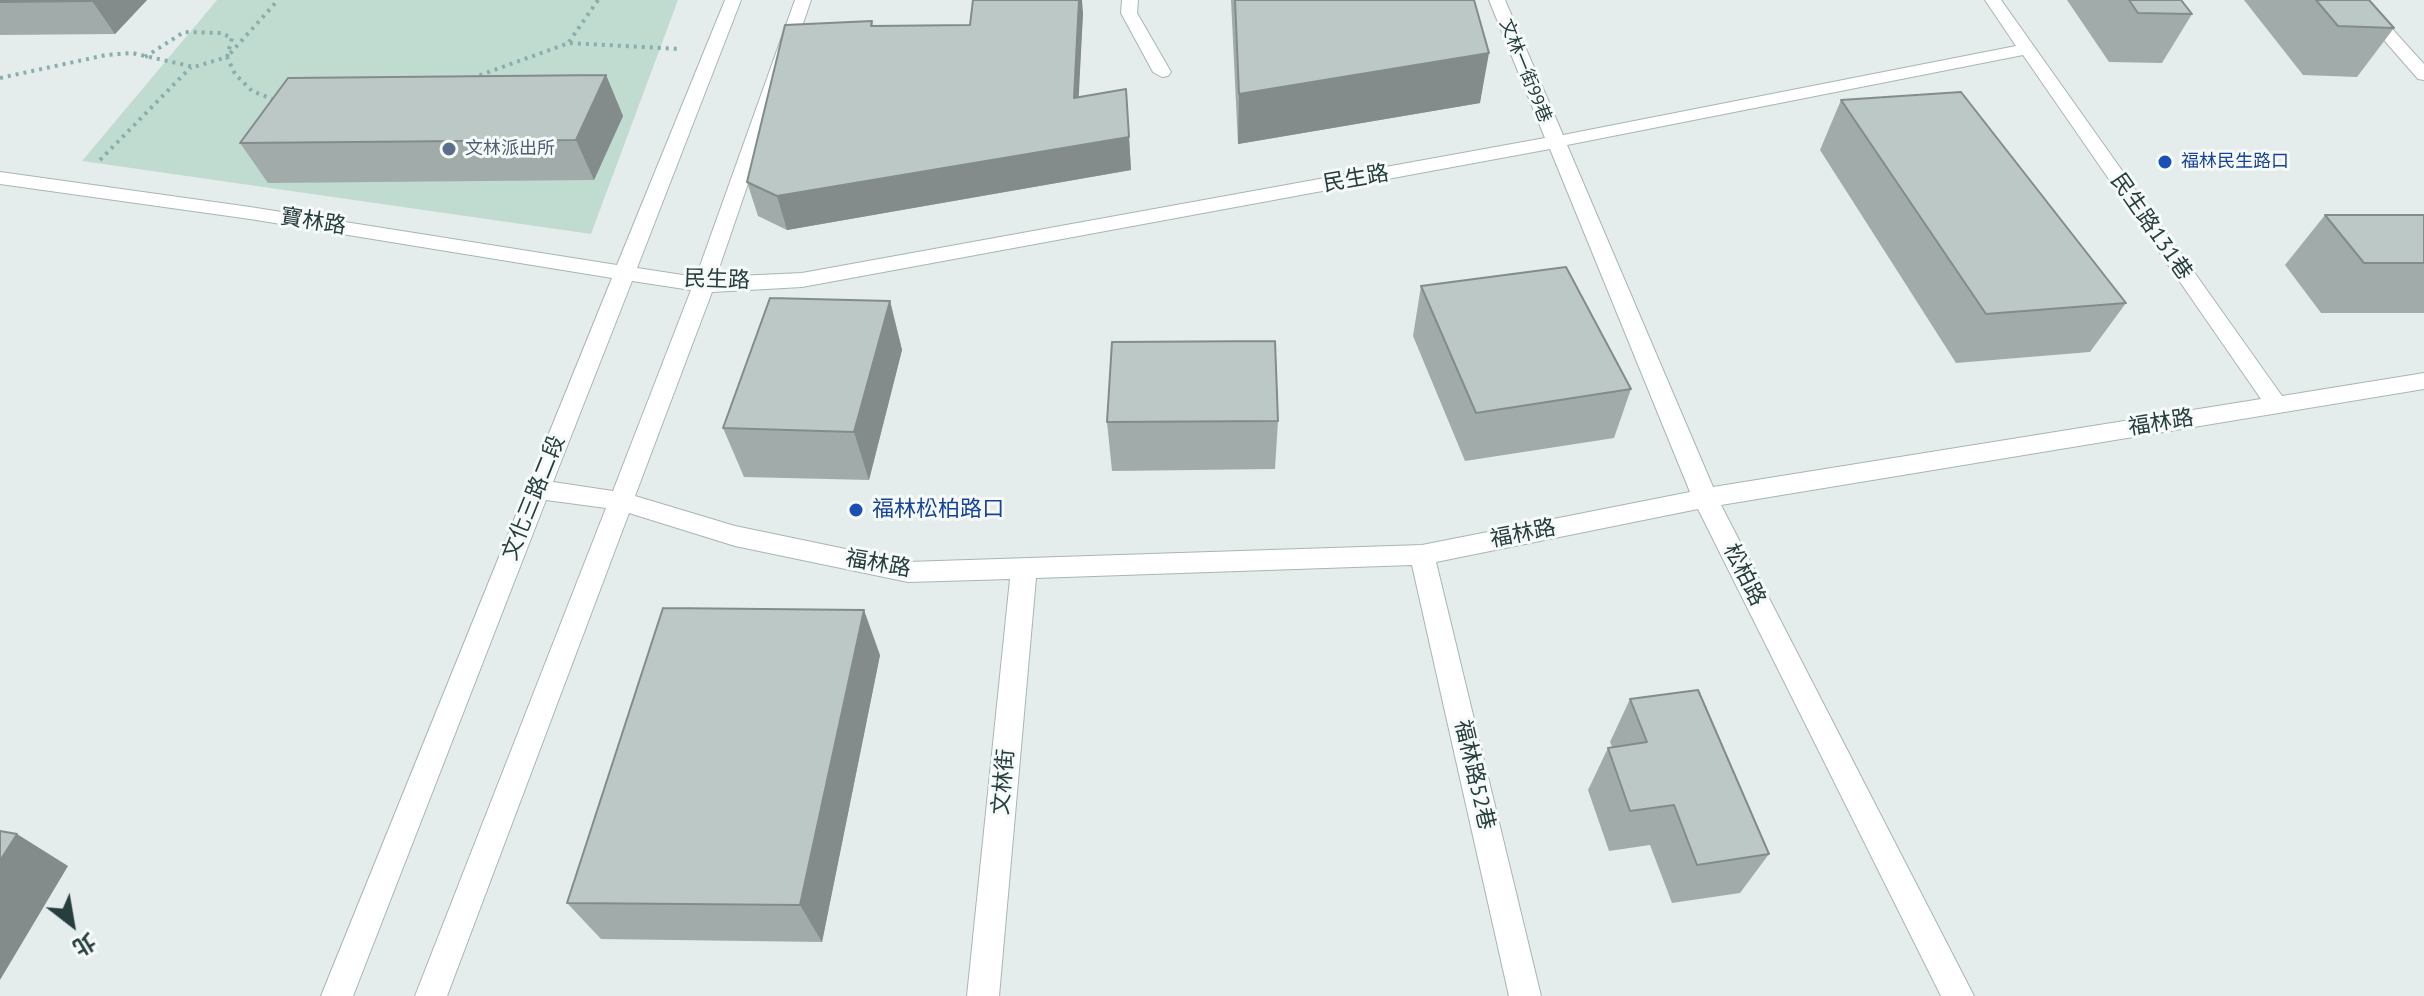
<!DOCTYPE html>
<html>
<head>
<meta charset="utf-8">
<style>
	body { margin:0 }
	#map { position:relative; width:2424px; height:996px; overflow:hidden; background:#e5edec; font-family:"PT Sans","Noto Sans TC",sans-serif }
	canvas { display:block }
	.north { position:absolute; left:32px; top:884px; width:80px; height:80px; -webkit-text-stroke:6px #f6faf9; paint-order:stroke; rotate:149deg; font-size:22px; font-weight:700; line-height:32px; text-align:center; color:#263e3e }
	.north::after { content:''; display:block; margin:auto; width:28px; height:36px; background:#263e3e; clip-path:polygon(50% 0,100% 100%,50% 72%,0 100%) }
</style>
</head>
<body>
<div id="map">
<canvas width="2424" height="996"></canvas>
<div class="north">北</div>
</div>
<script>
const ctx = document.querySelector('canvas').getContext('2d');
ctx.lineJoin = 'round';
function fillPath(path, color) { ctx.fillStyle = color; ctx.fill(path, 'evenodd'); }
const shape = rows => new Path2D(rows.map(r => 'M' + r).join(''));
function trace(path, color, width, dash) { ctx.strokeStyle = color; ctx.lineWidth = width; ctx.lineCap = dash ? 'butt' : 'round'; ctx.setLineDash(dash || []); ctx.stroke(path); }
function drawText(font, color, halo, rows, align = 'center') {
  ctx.font = font + ' "PT Sans","Noto Sans TC",sans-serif'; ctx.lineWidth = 6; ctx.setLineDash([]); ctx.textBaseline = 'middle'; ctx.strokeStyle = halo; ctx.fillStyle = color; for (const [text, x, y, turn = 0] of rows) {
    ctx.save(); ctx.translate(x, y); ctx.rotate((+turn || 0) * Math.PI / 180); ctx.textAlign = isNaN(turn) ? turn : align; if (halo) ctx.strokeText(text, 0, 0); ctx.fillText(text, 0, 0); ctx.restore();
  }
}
fillPath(shape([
	[217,0,678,0,591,234,82,161]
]), '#c0dcd0');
const minor = shape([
	[725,0,741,0,637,268,696,277,795,0,811,0,716,277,802,273,1545,138,1489,0,1505,0,1563,135,2016,46,1985,0,2001,0,2282,396,2424,373,2424,389,1721,505,1974,996,1941,996,1698,509,1436,562,1541,996,1509,996,1412,565,1036,578,999,996,967,996,1010,579,908,582,735,546,629,513,447,996,415,996,606,508,546,500,353,996,321,996,612,278,250,219,0,184,0,172,250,207,617,265,725,0],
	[2023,55,2261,399,1713,487,1567,145,2023,55],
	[1550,149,1690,492,1422,545,908,562,735,526,635,496,712,292,802,287,1550,149],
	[632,281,691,290,613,491,553,482,632,281],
	[1122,0,1138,0,1137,13,1171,72,1168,76,1162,77,1153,72,1121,13,1122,0],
	[2349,0,2366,0,2424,64,2424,80,2418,79,2349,0]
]);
trace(minor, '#a8b5b4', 2);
trace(shape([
	[569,42,598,0],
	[145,57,184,32,221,33,232,38,227,57,278,0],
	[0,78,106,55,132,53,194,67,227,57,235,74,252,91,277,101],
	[472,78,569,43,680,49],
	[100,160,191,67]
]), '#88aead', 4, [3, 5]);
fillPath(minor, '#fff');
fillPath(shape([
	[0,0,147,0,115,34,0,35],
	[1231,0,1474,0,1480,103,1238,144],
	[2067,0,2181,0,2192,14,2162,63,2109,62],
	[2244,0,2369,0,2394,28,2357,77,2303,75],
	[1083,13,1078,97,1129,137,1131,170,787,230,758,216,747,182,872,21,873,26,970,25],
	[606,75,623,116,594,180,268,183,240,143],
	[1841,100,2126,303,2090,352,1956,363,1820,150],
	[2325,215,2424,215,2424,313,2321,313,2285,265],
	[1421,286,1631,389,1614,438,1465,461,1413,336],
	[890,301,902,350,869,480,744,477,723,428],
	[1278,421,1275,469,1112,471,1107,422],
	[880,655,822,942,601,939,567,903],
	[1630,699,1769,854,1740,893,1672,903,1650,845,1609,851,1588,790,1608,748,1612,747,1610,742]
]), '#a1acaa');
fillPath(shape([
	[94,0,147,0,115,34,92,1],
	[1079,0,1082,0,1083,13,1077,131,1074,98],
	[1489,53,1480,103,1238,144,1239,94],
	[606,75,623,116,594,180,576,140],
	[1129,137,1131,170,787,230,777,196],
	[890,301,902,350,869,480,854,432],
	[864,610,880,655,822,942,800,905],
	[17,834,68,866,0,980,0,861]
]), '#838c8b');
const building = shape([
	[0,0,94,0,92,1,0,2,0,0],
	[973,0,1079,0,1074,98,1126,89,1129,137,777,196,747,182,785,25,872,21,871,26,970,25,973,0],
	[1235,0,1474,0,1489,53,1239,94,1235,0],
	[2129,0,2181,0,2192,14,2138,13,2129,0],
	[2316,0,2369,0,2394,28,2338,26,2316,0],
	[606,75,576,140,240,143,288,78,606,75],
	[1961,92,2126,303,1986,314,1841,100,1961,92],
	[2325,215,2424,215,2424,263,2364,263,2325,215],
	[1566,267,1631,389,1476,413,1421,286,1566,267],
	[770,298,890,301,854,432,723,428,770,298],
	[1275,341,1278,421,1107,422,1112,342,1275,341],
	[663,608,864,610,800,905,567,903,663,608],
	[1698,690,1769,854,1697,865,1674,805,1630,811,1608,748,1647,742,1630,699,1698,690],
	[0,831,17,834,0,861,0,831]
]);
fillPath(building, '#bbc8c6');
trace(building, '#838c8b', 2);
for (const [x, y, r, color] of [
	[449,149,8,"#5c6f8a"],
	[2165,162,8,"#1a4fb4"],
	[856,510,8,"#1a4fb4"]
]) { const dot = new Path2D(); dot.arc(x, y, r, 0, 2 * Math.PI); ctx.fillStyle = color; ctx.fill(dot); trace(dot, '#f6faf9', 3); }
drawText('18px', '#263e3e', '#f6faf9', [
	["文林一街99巷",1525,71,68]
]);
drawText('18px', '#4e5e75', '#f6faf9', [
	["文林派出所",465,149]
], 'left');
drawText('18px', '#164399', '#f6faf9', [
	["福林民生路口",2181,162]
], 'left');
drawText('22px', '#263e3e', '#f6faf9', [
	["民生路",1356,179,-10],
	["寶林路",313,222,9],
	["民生路131巷",2151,227,55],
	["民生路",717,280,2],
	["福林路",2161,423,-9],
	["文化三路二段",534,498,-68],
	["福林路",1523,534,-11],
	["福林路",878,564,10],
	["松柏路",1744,575,63],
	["福林路52巷",1474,775,77],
	["文林街",1004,782,-85]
]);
drawText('22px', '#164399', '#f6faf9', [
	["福林松柏路口",872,510]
], 'left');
</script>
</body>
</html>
